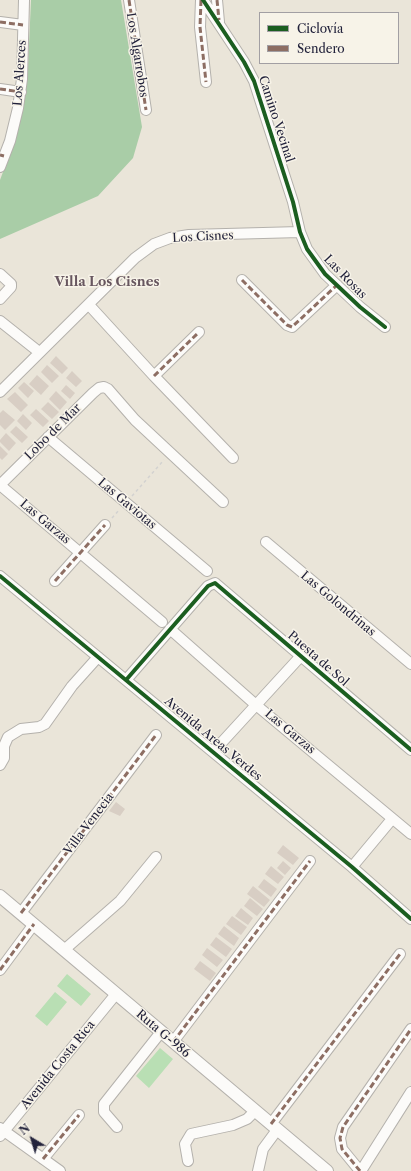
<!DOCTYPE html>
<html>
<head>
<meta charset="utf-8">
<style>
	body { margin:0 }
	#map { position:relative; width:411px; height:1171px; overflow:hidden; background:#eae5d9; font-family:"Libre Caslon Text",serif }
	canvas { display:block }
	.legend { position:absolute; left:259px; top:12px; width:140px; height:52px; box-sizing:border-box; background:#f7f3e8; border:1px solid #a29fa3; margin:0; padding:5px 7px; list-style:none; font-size:12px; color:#22223b }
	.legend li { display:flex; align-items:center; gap:8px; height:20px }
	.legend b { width:20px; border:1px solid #a29fa3 }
	.north { position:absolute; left:12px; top:1119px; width:40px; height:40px; -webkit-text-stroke:3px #f7f3e8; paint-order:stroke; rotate:322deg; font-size:11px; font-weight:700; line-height:16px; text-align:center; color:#22223b }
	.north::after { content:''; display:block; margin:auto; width:14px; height:18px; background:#22223b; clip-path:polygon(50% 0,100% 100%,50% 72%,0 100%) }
</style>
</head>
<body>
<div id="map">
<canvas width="411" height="1171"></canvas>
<ul class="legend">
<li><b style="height:5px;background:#1b5e20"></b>Ciclovía</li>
<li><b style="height:5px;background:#8d6e63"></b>Sendero</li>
</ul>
<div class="north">N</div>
</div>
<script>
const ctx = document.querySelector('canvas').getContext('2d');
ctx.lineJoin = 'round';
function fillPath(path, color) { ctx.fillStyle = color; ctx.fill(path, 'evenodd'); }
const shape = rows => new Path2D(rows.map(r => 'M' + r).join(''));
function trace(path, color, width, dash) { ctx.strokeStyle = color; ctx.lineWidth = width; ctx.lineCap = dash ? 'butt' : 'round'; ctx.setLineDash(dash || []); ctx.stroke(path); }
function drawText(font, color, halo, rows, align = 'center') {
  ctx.font = font + ' "Libre Caslon Text",serif'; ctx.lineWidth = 3; ctx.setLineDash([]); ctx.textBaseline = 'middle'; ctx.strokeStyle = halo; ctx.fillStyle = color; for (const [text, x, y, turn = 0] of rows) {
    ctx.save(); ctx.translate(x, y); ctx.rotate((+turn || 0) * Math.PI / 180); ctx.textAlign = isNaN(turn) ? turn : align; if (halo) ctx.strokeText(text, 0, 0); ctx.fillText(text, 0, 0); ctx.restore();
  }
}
fillPath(shape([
	[67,974,91,994,81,1006,57,986],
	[55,992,67,1002,47,1026,35,1016],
	[160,1048,173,1059,149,1088,136,1076]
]), '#b9dfb4');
fillPath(shape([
	[31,0,121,0,142,127,133,158,98,196,0,239,0,180,15,140,24,104,28,68]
]), '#a9cda7');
fillPath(shape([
	[56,356,68,368,62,374,50,363],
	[47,365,59,376,52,383,41,372],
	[72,371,82,381,76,387,66,378],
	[37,375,49,386,41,395,29,384],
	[24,382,34,391,28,398,18,388],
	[66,385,75,393,70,399,61,391],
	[56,391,67,402,60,410,49,399],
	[15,392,28,405,21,412,7,399],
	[48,402,59,412,52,419,41,409],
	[36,409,49,421,43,427,30,415],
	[3,410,15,420,5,430,0,425,0,413],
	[23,414,32,423,26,430,17,421],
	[16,426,28,437,22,443,10,432],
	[6,433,16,443,9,451,0,442,0,440],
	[0,446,8,454,2,460,0,458],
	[116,802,125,809,120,816,109,811],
	[283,845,299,858,293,865,277,853],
	[283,861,291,868,285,875,277,868],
	[271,866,284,877,278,884,265,874],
	[264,879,277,889,271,897,258,887],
	[253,886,270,900,264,907,247,894],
	[250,898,263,909,257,916,244,906],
	[241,908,253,918,248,925,235,916],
	[232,916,247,927,241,935,226,924],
	[224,926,239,938,234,946,218,934],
	[216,937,232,949,226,957,210,945],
	[207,948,223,960,217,967,202,955],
	[200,961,216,973,210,981,194,969]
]), '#d8cec4');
const minor = shape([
	[129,0,146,110],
	[201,0,200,27,206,82],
	[203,0,244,62,254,81,293,202,300,232,307,249,325,274,360,307,385,327],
	[217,0,219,22],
	[0,22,23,25],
	[0,89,21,92],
	[0,167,10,141,18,108,22,79,24,0],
	[0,274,11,284,11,287,0,299],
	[242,280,287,325,292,327,337,285],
	[89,305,154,376,233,458],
	[0,321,39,352],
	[154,376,199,332],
	[0,392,135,258,154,244,170,238,189,235,300,232],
	[48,437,207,571],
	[0,485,93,393,99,388,104,387,108,389,135,420,223,502],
	[0,485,162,622],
	[266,542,411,664],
	[0,576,352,867,411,919],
	[55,581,105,525],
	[170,629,256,705,411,834],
	[126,680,208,586,215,583,411,750],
	[213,752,300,657],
	[0,765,4,758,4,746,8,737,21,729,39,727,45,724,72,686,98,657],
	[352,867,392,819],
	[21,913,156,735],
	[64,950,120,901,156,857],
	[0,970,34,924],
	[173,1042,310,861],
	[271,1124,400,954],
	[117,1127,104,1112,104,1104,161,1032],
	[0,1128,60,1171],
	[0,1136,116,994],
	[43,1159,79,1115],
	[188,1161,185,1144,191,1134,233,1125,247,1119,255,1111],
	[258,1171,263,1149,277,1130],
	[360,1171,342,1149,340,1138,343,1127,411,1029],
	[361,1171,411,1092]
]);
const major = shape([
	[0,896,327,1171]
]);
trace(minor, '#b4b1ac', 12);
trace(major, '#b4b1ac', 14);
trace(shape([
	[132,496,164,460],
	[112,518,120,509]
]), '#d3d2d0', 1.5, [3, 3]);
trace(minor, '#fcfbf9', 10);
trace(major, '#fcfbf9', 12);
trace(shape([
	[129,0,146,110],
	[201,0,200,27,206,82],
	[217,0,219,20],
	[0,22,23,25],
	[0,89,21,92],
	[0,155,4,156],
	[242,280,287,325,292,327,337,285],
	[154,376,199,332],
	[55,581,105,525],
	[21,913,156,735],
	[0,970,34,924],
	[173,1042,310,861],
	[271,1124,400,954],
	[43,1159,79,1115],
	[360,1171,342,1149,340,1138,343,1127,411,1029]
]), '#8d6e63', 3, [6, 3]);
trace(shape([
	[203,0,244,62,254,81,293,202,300,232,307,249,325,274,360,307,385,327],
	[0,576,352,867,411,919],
	[126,680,208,586,215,583,411,750]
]), '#1b5e20', 4);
drawText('12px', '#22223b', '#f7f3e8', [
	["Los Algarrobos",137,55,81],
	["Los Alerces",20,73,-86],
	["Camino Vecinal",276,119,72],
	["Los Cisnes",203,237,-3],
	["Las Rosas",345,277,46],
	["Lobo de Mar",53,432,-45],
	["Las Gaviotas",127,504,40],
	["Las Garzas",45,522,40],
	["Las Golondrinas",338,604,40],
	["Puesta de Sol",318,659,41],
	["Las Garzas",290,732,40],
	["Avenida Areas Verdes",213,739,40],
	["Villa Venecia",89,824,-53],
	["Ruta G-986",163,1034,40],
	["Avenida Costa Rica",58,1065,-51]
]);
drawText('bold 13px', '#67565f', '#f7f3e8', [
	["Villa Los Cisnes",107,282]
]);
</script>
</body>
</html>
